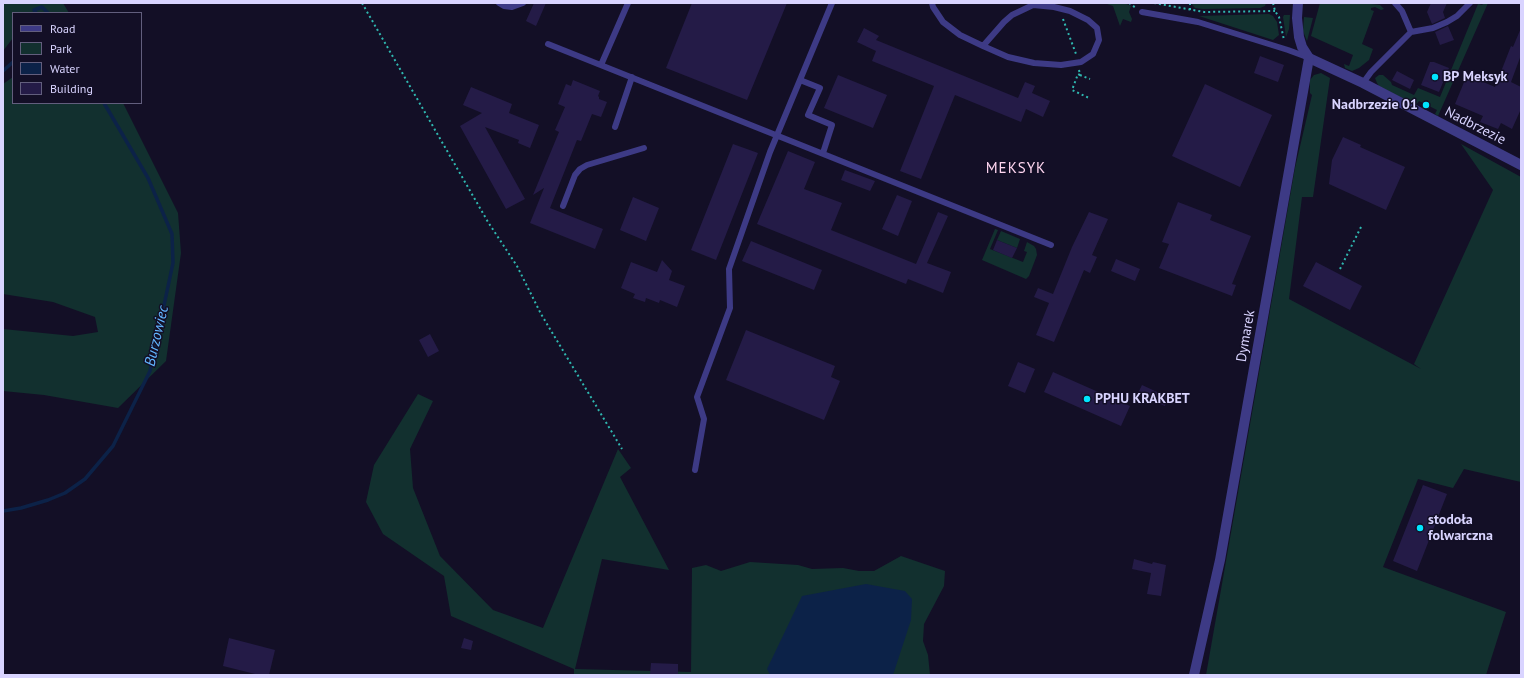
<!DOCTYPE html>
<html>
<head>
<meta charset="utf-8">
<style>
	body { margin:0 }
	#map { position:relative; width:1524px; height:678px; overflow:hidden; background:#130f26; font-family:"PT Sans",sans-serif }
	canvas { display:block }
	.frame { position:absolute; inset:0; border:4px solid #d9d4ff; pointer-events:none }
	.legend { position:absolute; left:12px; top:12px; width:130px; height:92px; box-sizing:border-box; background:#130f26; border:1px solid #625e7d; margin:0; padding:5px 7px; list-style:none; font-size:12px; color:#d9d4ff }
	.legend li { display:flex; align-items:center; gap:8px; height:20px }
	.legend b { width:20px; border:1px solid #625e7d }
</style>
</head>
<body>
<div id="map">
<canvas width="1524" height="678"></canvas>
<div class="frame"></div>
<ul class="legend">
<li><b style="height:5px;background:#3d3a85"></b>Road</li>
<li><b style="height:11px;background:#12302f"></b>Park</li>
<li><b style="height:11px;background:#0c2248"></b>Water</li>
<li><b style="height:11px;background:#241b47"></b>Building</li>
</ul>
</div>
<script>
const ctx = document.querySelector('canvas').getContext('2d');
ctx.lineJoin = 'round';
function fillPath(path, color) { ctx.fillStyle = color; ctx.fill(path, 'evenodd'); }
const shape = rows => new Path2D(rows.map(r => 'M' + r).join(''));
function trace(path, color, width, dash) { ctx.strokeStyle = color; ctx.lineWidth = width; ctx.lineCap = dash ? 'butt' : 'round'; ctx.setLineDash(dash || []); ctx.stroke(path); }
function drawText(font, color, halo, rows, align = 'center') {
  ctx.font = font + ' "PT Sans",sans-serif'; ctx.lineWidth = 3; ctx.setLineDash([]); ctx.textBaseline = 'middle'; ctx.strokeStyle = halo; ctx.fillStyle = color; for (const [text, x, y, turn = 0] of rows) {
    ctx.save(); ctx.translate(x, y); ctx.rotate((+turn || 0) * Math.PI / 180); ctx.textAlign = isNaN(turn) ? turn : align; if (halo) ctx.strokeText(text, 0, 0); ctx.fillText(text, 0, 0); ctx.restore();
  }
}
fillPath(shape([
	[3,3,63,3,69,13,13,13,13,38,3,51],
	[1104,3,1124,3,1131,6,1129,12,1132,19,1131,22,1123,19,1120,26,1113,6],
	[1191,3,1266,3,1265,6,1260,8,1203,9,1195,8],
	[1320,3,1364,3,1380,5,1384,9,1381,10,1375,7,1371,8,1371,10,1374,11,1362,44,1373,49,1369,60,1359,68,1352,71,1345,68,1344,64,1349,66,1353,55,1311,36],
	[1484,3,1488,3,1438,116,1435,114,1437,110,1419,101,1416,105,1379,86,1377,83,1375,78,1379,75,1383,75,1391,82,1392,85,1414,95,1418,88,1440,97,1478,4,1482,5],
	[1269,14,1273,16,1277,22,1279,35,1273,40,1199,16],
	[1284,15,1290,15,1289,29,1286,37,1283,17],
	[1304,17,1313,18,1307,41,1303,31],
	[1321,73,1330,78,1313,197,1302,197,1289,299,1421,369,1414,364,1493,190,1461,144,1521,177,1521,482,1464,469,1453,488,1418,479,1383,567,1506,612,1486,675,1206,675,1295,168,1312,95,1310,93,1310,80,1314,75],
	[13,77,13,103,123,103,178,213,181,253,166,361,118,408,44,395,3,391,3,329,73,336,98,332,95,317,53,302,3,294,3,84],
	[995,229,998,230,990,249,1023,262,1027,252,1024,251,1027,242,1034,246,1036,249,1037,255,1029,276,1026,279,982,260],
	[1001,231,1020,239,1017,248,997,240],
	[418,394,433,401,410,449,413,488,440,556,493,610,543,628,618,449,631,468,620,477,669,570,602,559,575,669,691,672,692,568,706,565,721,571,750,562,798,565,812,569,843,568,859,571,874,571,901,556,945,571,944,586,924,624,923,641,928,655,930,675,574,675,574,669,451,616,444,576,383,534,366,502,374,465]
]), '#12302f');
fillPath(shape([
	[866,584,905,591,912,599,911,620,893,675,770,675,767,669,802,596]
]), '#0c2248');
trace(shape([
	[36,13,34,10,42,7,48,13],
	[3,71,13,62],
	[3,511,21,508,48,500,65,493,85,479,113,446,150,371,173,263,172,234,148,178,104,103]
]), '#0c2248', 3.5);
fillPath(shape([
	[534,3,546,3,536,26,526,21],
	[692,3,787,3,747,100,666,68],
	[1431,3,1447,3,1443,12,1445,18,1432,24,1427,12],
	[1448,26,1454,40,1440,45,1435,32],
	[864,28,879,36,876,40,1018,98,1025,82,1035,86,1032,93,1050,101,1043,117,1026,109,1021,122,955,95,921,179,900,171,934,86,872,61,876,51,857,42],
	[1521,28,1521,55,1511,82,1521,87,1521,109,1512,129,1501,123,1498,129,1480,122,1483,116,1455,104,1467,75,1495,87,1511,46,1513,47],
	[1260,56,1284,65,1278,82,1254,73],
	[1430,62,1434,62,1449,68,1439,92,1421,85],
	[1397,71,1414,80,1410,89,1392,80],
	[838,75,887,95,873,128,824,108],
	[573,80,600,91,598,96,599,97,599,99,607,102,601,117,592,114,581,141,577,140,550,208,603,229,595,249,530,223,544,188,533,195,559,132,555,130,565,107,558,104,566,84,571,86],
	[1205,84,1272,115,1240,187,1172,156],
	[471,87,512,104,509,113,539,125,530,148,518,143,519,140,485,127,525,199,506,209,460,126,482,113,463,105],
	[1343,137,1361,145,1360,147,1405,167,1386,210,1329,184,1332,160],
	[733,144,758,153,716,260,691,250],
	[788,151,815,162,804,189,842,203,831,230,916,264,938,212,948,216,927,263,951,272,943,293,908,279,906,284,757,224],
	[845,170,875,181,870,191,841,180],
	[897,195,912,201,898,236,882,229],
	[633,197,659,208,646,241,620,230],
	[1178,202,1212,215,1210,220,1251,236,1232,284,1236,285,1232,296,1159,268,1169,244,1162,242],
	[1089,212,1108,219,1092,255,1097,257,1090,273,1084,270,1054,342,1036,335,1049,303,1034,297,1038,288,1053,294,1072,247],
	[997,240,1017,248,1012,258,993,250],
	[751,241,822,270,814,290,742,261],
	[1116,259,1140,269,1135,281,1111,271],
	[662,260,672,271,669,280,685,286,677,307,660,300,659,303,646,298,645,302,633,298,635,294,621,288,631,262,657,272],
	[1316,262,1362,286,1350,310,1303,286],
	[746,330,835,366,831,377,840,381,824,420,726,380],
	[430,334,439,351,428,357,419,340],
	[1018,362,1035,369,1025,393,1008,386],
	[1053,372,1130,406,1121,426,1044,392],
	[1142,385,1168,397,1165,406,1137,395],
	[1423,485,1447,494,1417,571,1393,561],
	[1134,559,1152,564,1153,562,1166,565,1161,596,1147,594,1151,573,1132,569],
	[229,638,275,650,269,675,259,675,223,666],
	[464,638,473,641,471,650,461,648],
	[651,663,678,664,678,675,650,675]
]), '#241b47');
trace(shape([
	[362,3,488,222,517,266,541,314,622,449],
	[1129,3,1136,8],
	[1154,3,1204,12,1275,11],
	[1273,3,1275,11,1279,17,1284,40],
	[1190,10,1190,3],
	[1063,19,1076,54],
	[1079,70,1080,75,1090,79],
	[1080,75,1078,74,1072,90,1089,98],
	[1340,269,1362,225]
]), '#2fb8b0', 2, [2, 3]);
trace(shape([
	[499,3,504,6,512,7,523,3],
	[932,3,933,7,943,22,960,35,983,46,1008,57,1034,63,1061,65,1081,62,1093,54,1099,40,1097,28,1088,20,1070,11,1054,7,1033,5,1012,15,1004,22,983,46],
	[1395,3,1402,11,1411,32],
	[1142,12,1198,22,1288,50,1307,57],
	[548,44,1051,245],
	[601,65,628,3],
	[800,80,820,88,808,115,832,125,823,153],
	[1363,83,1371,72,1411,32,1433,28,1447,22,1457,16,1470,3],
	[615,127,632,77],
	[563,206,575,175,580,169,587,165,644,148],
	[695,470,704,419,697,397,730,308,729,269,770,152,832,3]
]), '#3d3a85', 6);
trace(shape([
	[1309,58,1363,83,1521,165]
]), '#3d3a85', 10);
trace(shape([
	[1194,675,1220,560,1309,58,1302,47,1299,37,1297,18,1298,3]
]), '#3d3a85', 10);
for (const [x, y, r, color] of [
	[1435,77,4,"#00e5ff"],
	[1426,105,4,"#00e5ff"],
	[1087,399,4,"#00e5ff"],
	[1420,528,4,"#00e5ff"]
]) { const dot = new Path2D(); dot.arc(x, y, r, 0, 2 * Math.PI); ctx.fillStyle = color; ctx.fill(dot); trace(dot, '#130f26', 1.5); }
drawText('bold 14px', '#d9d4ff', '#130f26', [
	["BP Meksyk",1443,77],
	["Nadbrzezie 01",1418,105,"right"],
	["PPHU KRAKBET",1095,399],
	["stodoła",1428,520],
	["folwarczna",1428,536]
], 'left');
drawText('14px', '#d9d4ff', '#130f26', [
	["Nadbrzezie",1475,126,27],
	["Dymarek",1246,336,-80]
]);
ctx.letterSpacing = '1px';
drawText('15px', '#ffd6f0', '#130f26', [
	["MEKSYK",1016,169]
]);
ctx.letterSpacing = '0px';
drawText('italic 15px', '#62b6ff', '#130f26', [
	["Burzowiec",157,336,-77]
]);
</script>
</body>
</html>
